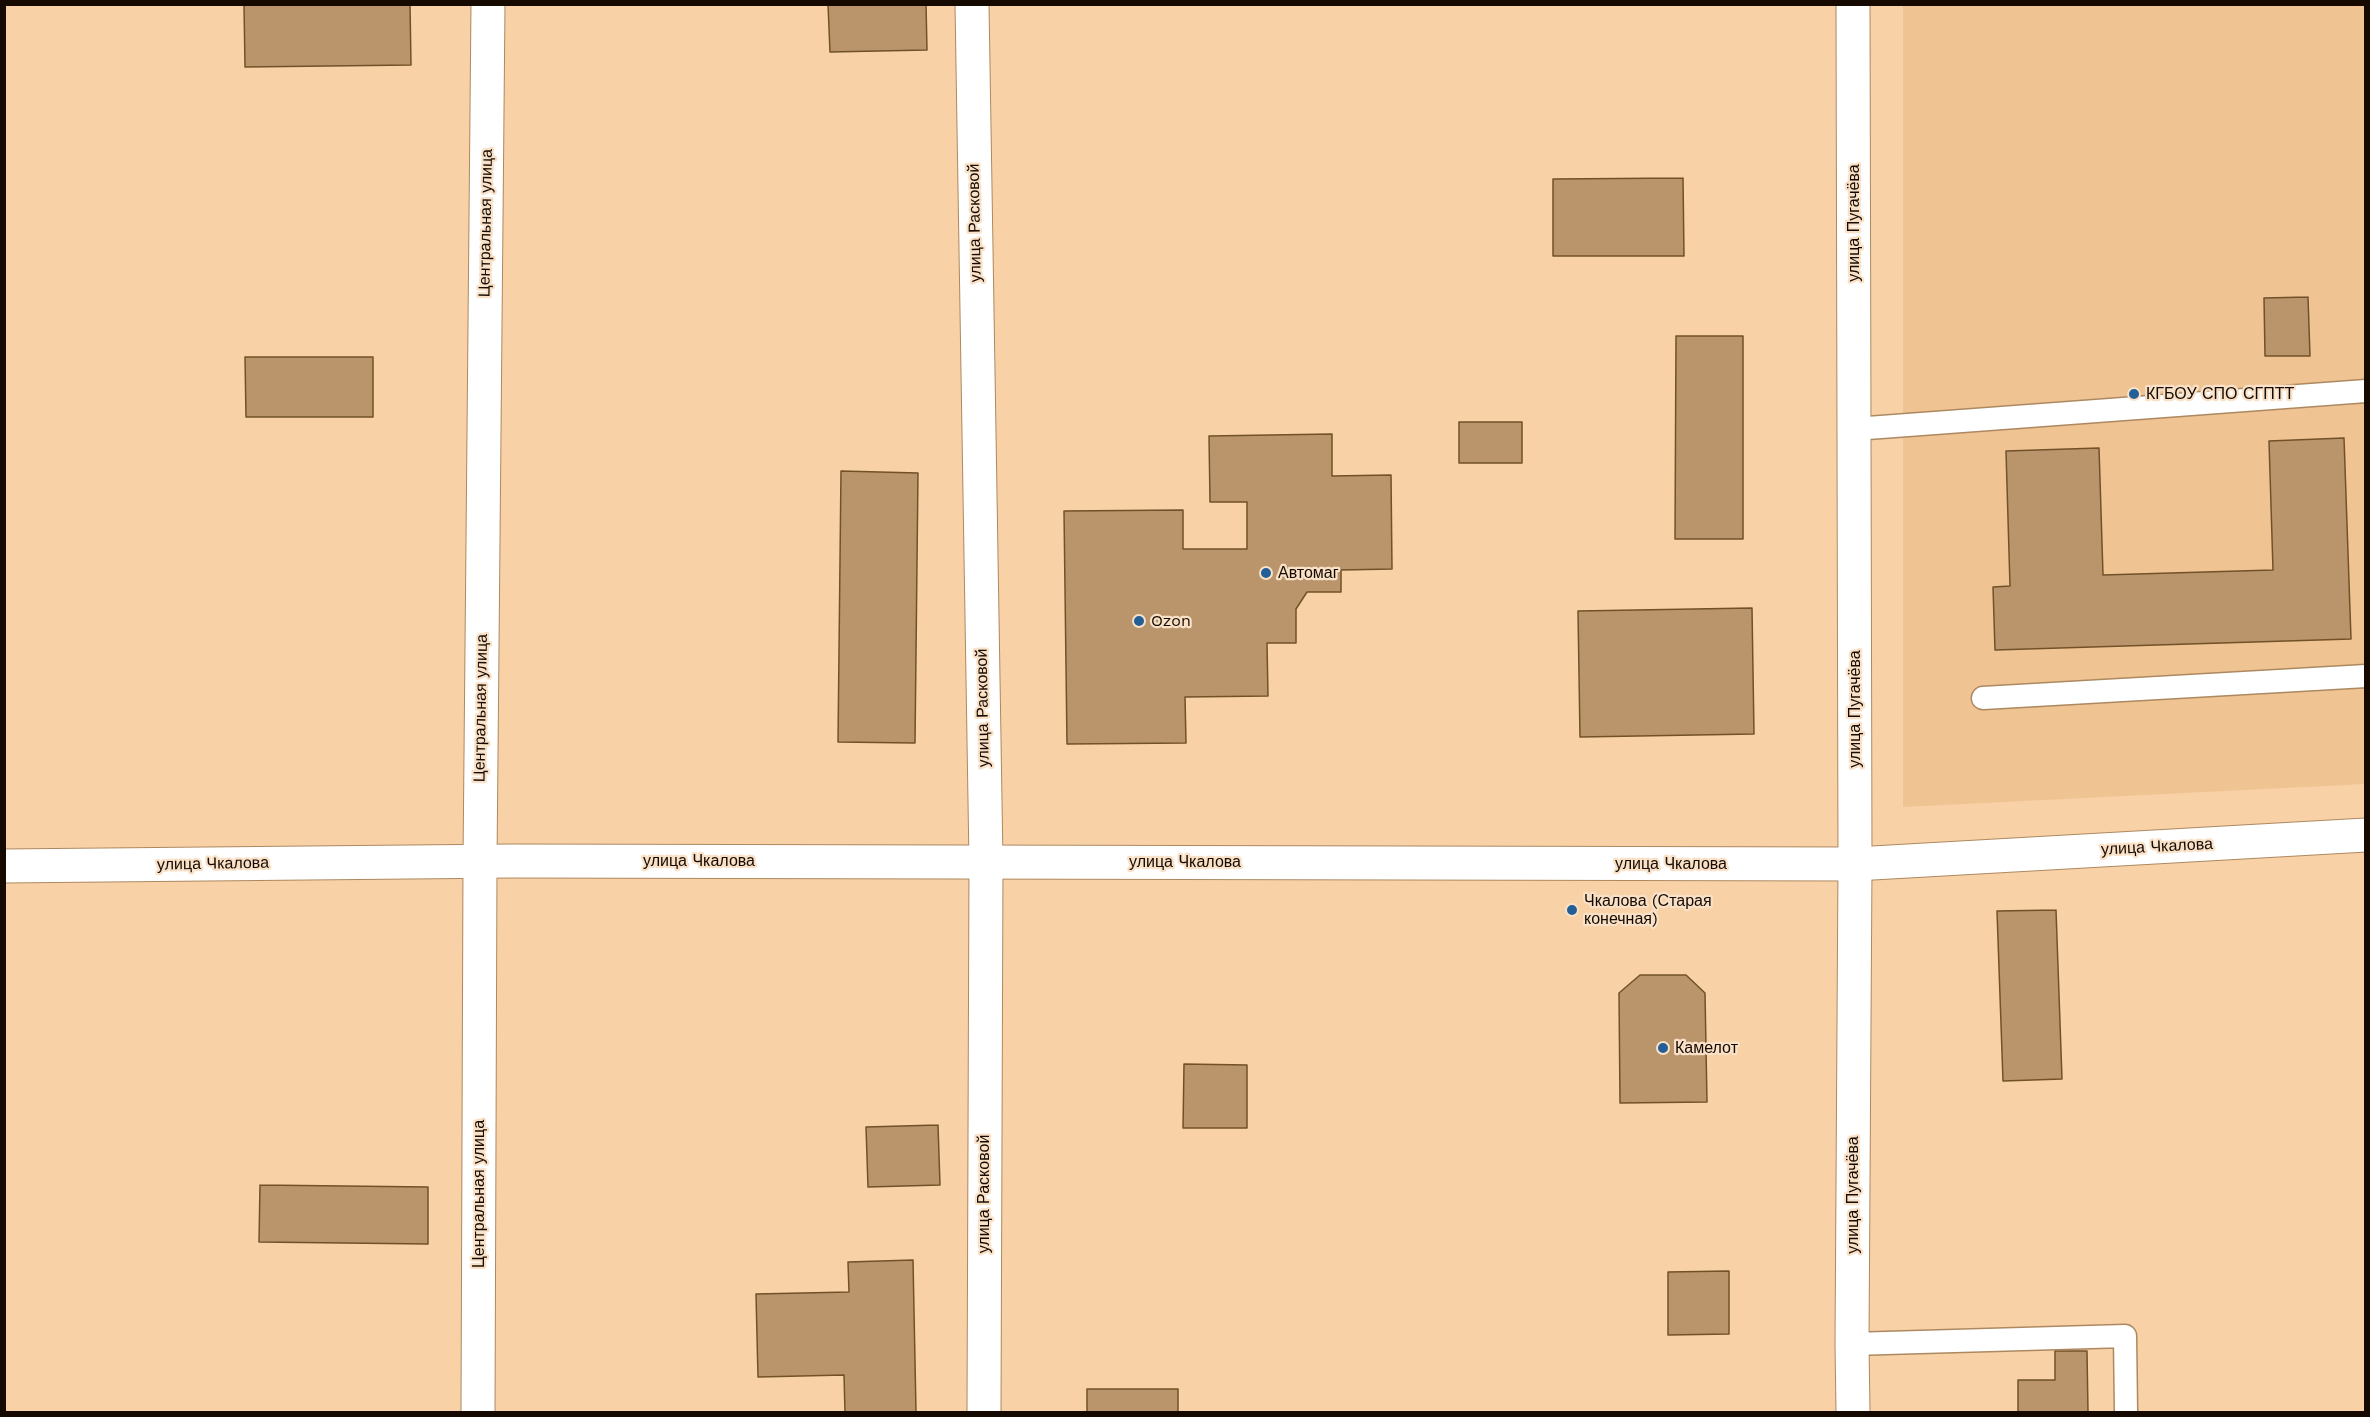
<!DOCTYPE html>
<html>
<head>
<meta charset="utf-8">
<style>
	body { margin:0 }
	#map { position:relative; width:2370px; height:1417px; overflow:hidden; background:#f8d1a6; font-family:"Work Sans",sans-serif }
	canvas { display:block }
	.frame { position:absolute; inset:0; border:6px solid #160a00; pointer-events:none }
</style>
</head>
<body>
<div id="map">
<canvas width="2370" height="1417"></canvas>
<div class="frame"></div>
</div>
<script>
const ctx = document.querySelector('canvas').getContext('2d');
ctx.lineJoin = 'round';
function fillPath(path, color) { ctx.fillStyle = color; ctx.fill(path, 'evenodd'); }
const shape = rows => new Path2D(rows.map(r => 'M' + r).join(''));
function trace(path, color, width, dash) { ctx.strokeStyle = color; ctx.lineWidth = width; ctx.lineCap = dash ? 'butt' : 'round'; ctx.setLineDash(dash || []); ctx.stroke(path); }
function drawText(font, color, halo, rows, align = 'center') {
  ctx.font = font + ' "Work Sans",sans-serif'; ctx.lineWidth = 4.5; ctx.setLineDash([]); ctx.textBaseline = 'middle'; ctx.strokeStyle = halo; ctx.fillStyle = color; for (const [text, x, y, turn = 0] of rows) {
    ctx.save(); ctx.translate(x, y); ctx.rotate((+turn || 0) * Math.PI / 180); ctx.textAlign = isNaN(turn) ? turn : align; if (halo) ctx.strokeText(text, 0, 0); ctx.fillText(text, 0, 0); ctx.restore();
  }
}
fillPath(shape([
	[1903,5,2365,5,2365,784,1903,807]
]), '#efc392');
const building = shape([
	[410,4,411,65,245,67,244,5,410,4],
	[828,4,926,4,927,50,830,52,828,4],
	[1683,178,1684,256,1553,256,1553,179,1683,178],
	[2308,297,2310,356,2265,356,2264,298,2308,297],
	[1676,336,1743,336,1743,539,1675,539,1676,336],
	[245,357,373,357,373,417,246,417,245,357],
	[1459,422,1522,422,1522,463,1459,463,1459,422],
	[1332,434,1332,476,1391,475,1392,569,1341,570,1341,592,1307,592,1296,609,1296,643,1267,643,1268,696,1185,697,1186,743,1067,744,1064,511,1183,510,1183,549,1247,549,1247,502,1210,502,1209,436,1332,434],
	[2344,438,2351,639,1995,650,1993,587,2010,586,2006,451,2099,448,2103,575,2273,570,2269,441,2344,438],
	[841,471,918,473,915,743,838,742,841,471],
	[1752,608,1754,734,1580,737,1578,611,1752,608],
	[2056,910,2062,1079,2003,1081,1997,911,2056,910],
	[1640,975,1686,975,1705,993,1707,1102,1620,1103,1619,993,1640,975],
	[1184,1064,1247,1065,1247,1128,1183,1128,1184,1064],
	[938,1125,940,1185,868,1187,866,1127,938,1125],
	[260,1185,428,1187,428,1244,259,1242,260,1185],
	[913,1260,916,1412,845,1412,844,1375,758,1377,756,1294,849,1292,848,1262,913,1260],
	[1729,1271,1729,1334,1668,1335,1668,1272,1729,1271],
	[2055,1351,2087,1351,2088,1412,2018,1412,2018,1380,2055,1380,2055,1351],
	[1087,1389,1178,1389,1178,1412,1087,1412,1087,1389]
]);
fillPath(building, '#ba956c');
trace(building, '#725129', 1.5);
const service = shape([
	[1854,429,2366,391],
	[1983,698,2366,676],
	[1852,1344,2125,1336,2126,1412]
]);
const minor = shape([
	[972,4,986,862,984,1412],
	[1853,4,1855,864,1852,1344,1853,1412],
	[478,1412,480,861,488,4]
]);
const tertiary = shape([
	[4,866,511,861,1855,864,2366,835]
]);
trace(service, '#ad8961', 25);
trace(minor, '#ad8961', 35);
trace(tertiary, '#ad8961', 35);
trace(service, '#fff', 22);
trace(minor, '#fff', 33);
trace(tertiary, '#fff', 33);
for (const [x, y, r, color] of [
	[2134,394,6,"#235f96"],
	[1266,573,6,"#235f96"],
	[1139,621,6,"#235f96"],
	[1572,910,6,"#235f96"],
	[1663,1048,6,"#235f96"]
]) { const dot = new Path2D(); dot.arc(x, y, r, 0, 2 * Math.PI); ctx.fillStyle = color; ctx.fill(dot); trace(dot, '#f9e1c8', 2); }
drawText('16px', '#160a00', '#f9e1c8', [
	["Центральная улица",486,223,-89],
	["улица Расковой",975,223,-91],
	["улица Пугачёва",1854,223,-90],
	["Центральная улица",481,708,-89],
	["улица Расковой",983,708,-91],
	["улица Пугачёва",1855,709,-90],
	["улица Чкалова",2157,847,-3],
	["улица Чкалова",699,861],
	["улица Чкалова",1185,862],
	["улица Чкалова",213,864,-1],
	["улица Чкалова",1671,864],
	["Центральная улица",479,1194,-90],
	["улица Расковой",984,1194,-90],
	["улица Пугачёва",1853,1195,-90]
]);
drawText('16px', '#160a00', '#f9e1c8', [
	["КГБОУ СПО СГПТТ",2146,394],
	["Автомаг",1278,573],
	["Ozon",1151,621],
	["Чкалова (Старая",1584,901],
	["конечная)",1584,919],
	["Камелот",1675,1048]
], 'left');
</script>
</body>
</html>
